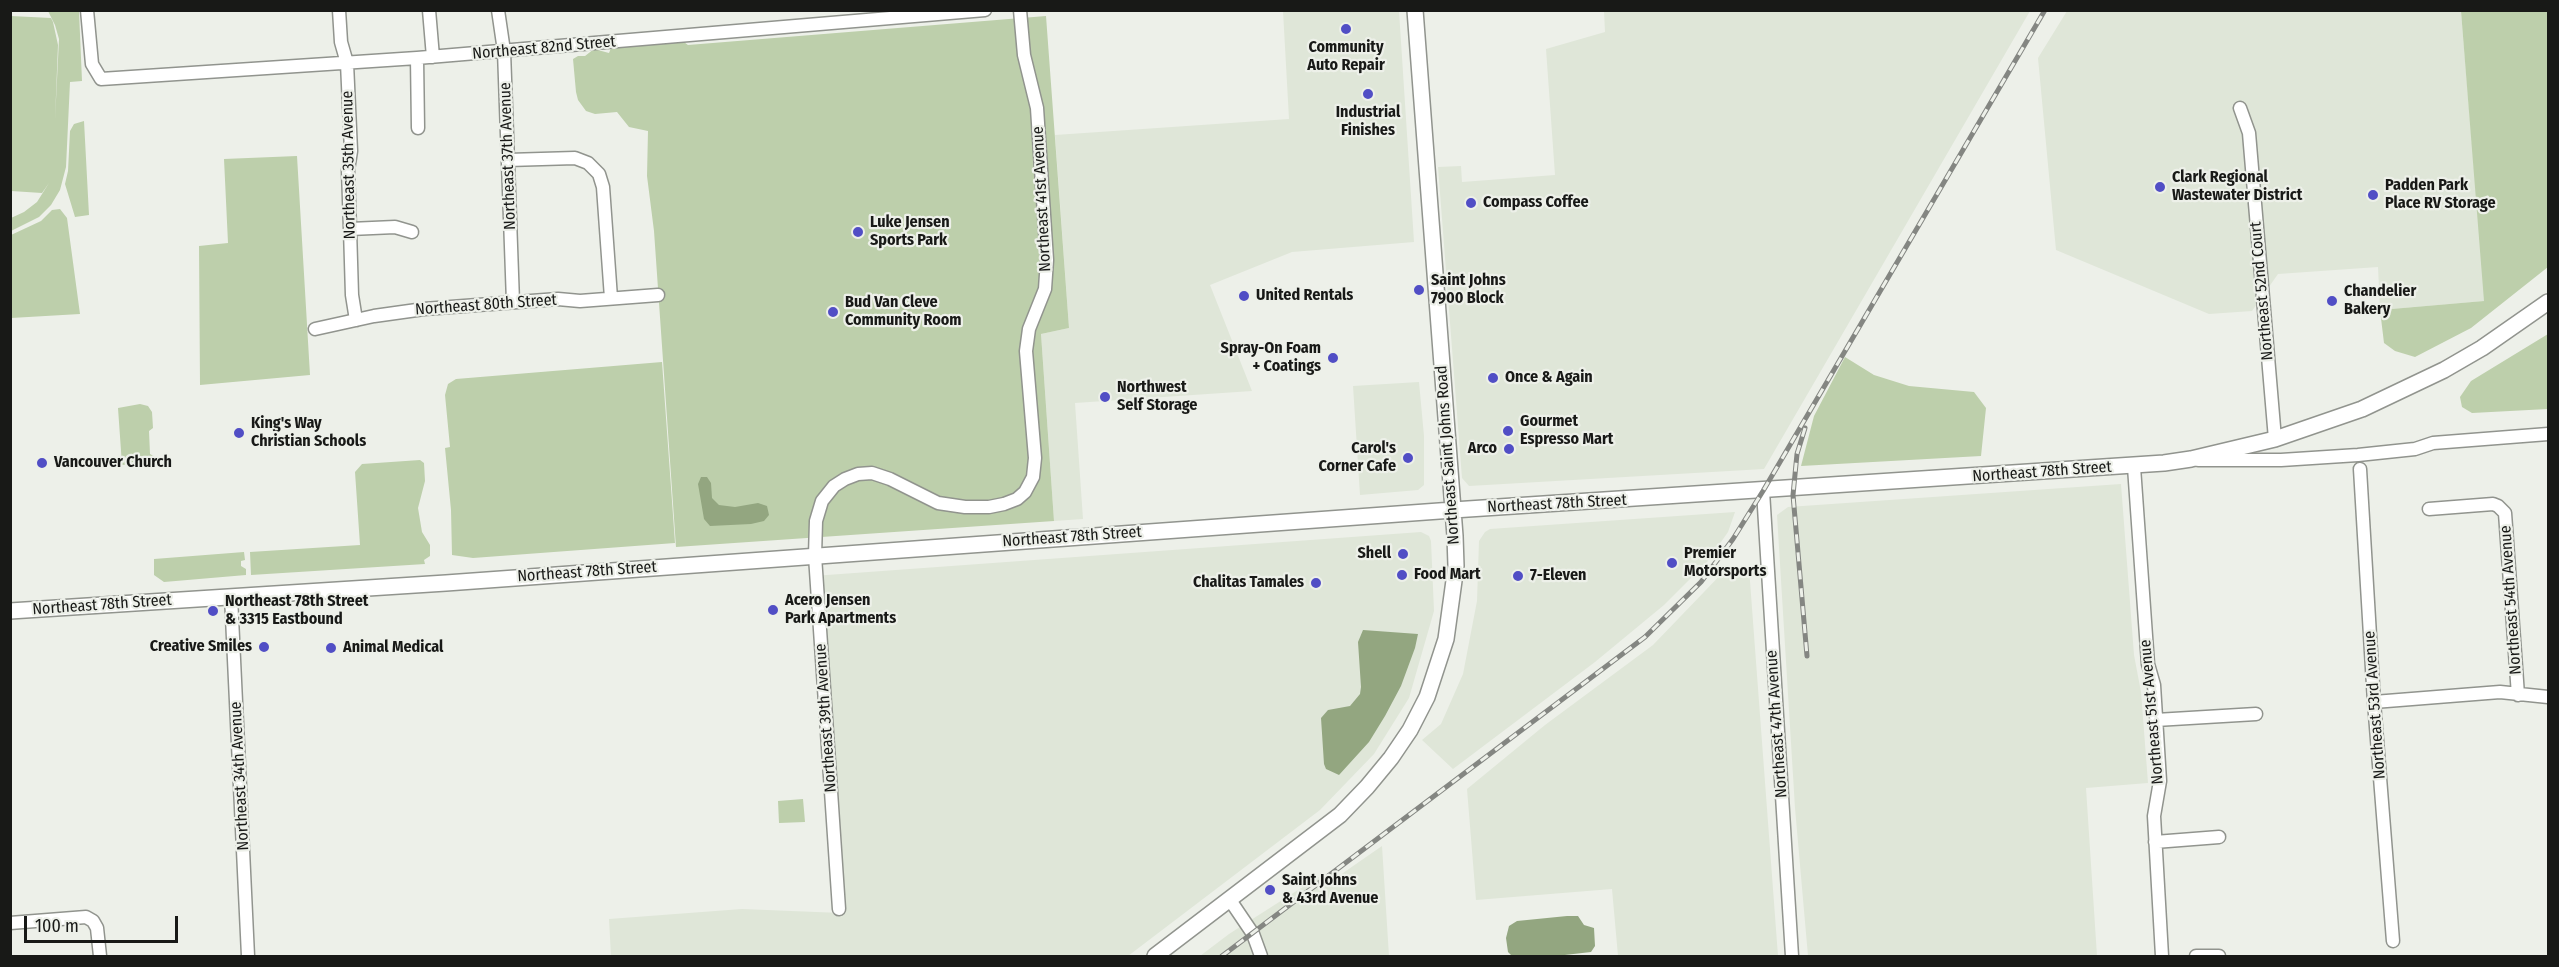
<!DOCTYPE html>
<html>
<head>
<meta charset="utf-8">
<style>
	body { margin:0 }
	#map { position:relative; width:2559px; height:967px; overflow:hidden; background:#edf0e9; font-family:"Fira Sans Condensed",sans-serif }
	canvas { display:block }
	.frame { position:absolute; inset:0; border:12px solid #181917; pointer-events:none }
	.scale { position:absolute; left:24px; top:916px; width:154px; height:27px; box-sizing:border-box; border:3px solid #181917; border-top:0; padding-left:8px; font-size:18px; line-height:21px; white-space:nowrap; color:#181917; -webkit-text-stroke:4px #edf0e9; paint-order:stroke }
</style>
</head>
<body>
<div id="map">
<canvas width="2559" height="967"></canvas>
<div class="frame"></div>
<div class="scale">100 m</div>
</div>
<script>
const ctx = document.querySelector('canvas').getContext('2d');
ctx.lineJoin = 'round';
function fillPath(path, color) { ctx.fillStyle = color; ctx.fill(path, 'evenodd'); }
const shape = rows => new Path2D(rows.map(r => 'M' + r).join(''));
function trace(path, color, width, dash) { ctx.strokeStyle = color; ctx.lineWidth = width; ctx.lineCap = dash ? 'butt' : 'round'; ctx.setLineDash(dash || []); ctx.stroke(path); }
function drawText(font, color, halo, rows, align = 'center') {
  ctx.font = font + ' "Fira Sans Condensed",sans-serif'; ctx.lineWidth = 4.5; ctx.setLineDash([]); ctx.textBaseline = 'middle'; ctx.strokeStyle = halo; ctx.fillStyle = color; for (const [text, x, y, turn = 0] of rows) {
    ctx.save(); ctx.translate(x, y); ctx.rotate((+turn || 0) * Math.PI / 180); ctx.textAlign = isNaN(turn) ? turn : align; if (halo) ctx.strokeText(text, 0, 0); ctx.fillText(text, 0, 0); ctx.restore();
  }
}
fillPath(shape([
	[1283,11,1399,11,1414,242,1292,252,1210,285,1252,391,1075,403,1083,519,1054,521,1041,334,1069,328,1055,135,1289,119],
	[1604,11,2030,11,1764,469,1469,486,1462,478,1438,167,1461,166,1462,182,1555,175,1546,49,1605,32],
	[2067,11,2461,11,2485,301,2380,310,2378,267,2278,274,2252,311,2209,314,2056,250,2038,58],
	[1419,382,1424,436,1424,485,1418,490,1360,495,1353,386],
	[2121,484,2134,655,2141,692,2148,783,2086,788,2097,956,1808,956,1795,808,1777,515,1788,507],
	[1735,512,1728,532,1707,562,1664,605,1595,662,1453,769,1422,740,1441,724,1463,674,1477,601,1479,541,1485,532,1490,529],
	[1421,532,1429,536,1431,541,1434,611,1409,698,1374,754,1320,810,1128,956,611,956,609,919,742,909,841,913,813,576],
	[1729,566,1749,568,1778,956,1618,956,1612,889,1476,900,1467,789,1545,725,1653,645],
	[1382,846,1389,956,1200,956,1229,934,1323,874,1330,882]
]), '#dfe6d8');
fillPath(shape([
	[48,11,79,11,82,81,70,82,66,167,60,190,51,205,39,217,11,231,11,218,24,212,37,202,49,183,42,193,11,191,11,16,51,18,53,22,58,45,55,120,59,39,55,25],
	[2461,11,2548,11,2548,267,2471,328,2415,357,2395,351,2384,343,2380,310,2484,301],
	[1046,16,1069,328,1041,334,1054,521,676,547,654,231,647,176,648,131,629,127,617,112,595,114,586,111,578,100,576,92,573,59,578,56,585,56,594,49,609,53,611,48,617,46,681,40,688,45],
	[84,121,89,215,75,217,65,184,68,171,70,131,74,124],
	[297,156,310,375,200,385,199,246,228,243,224,159],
	[60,209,67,218,80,314,11,318,11,235,41,221,52,210],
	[2548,334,2548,409,2472,413,2462,407,2460,397,2471,381],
	[1845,357,1874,375,1909,386,1974,392,1986,408,1981,456,1801,466,1814,416],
	[662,362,675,543,473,558,452,555,451,510,445,448,450,447,445,395,448,384,456,379],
	[140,404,148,406,152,412,153,428,149,431,150,454,155,457,155,465,144,463,122,465,118,408],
	[420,460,424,463,425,481,418,508,422,532,430,545,430,556,424,560,425,564,251,575,250,552,360,545,355,472,362,464],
	[244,552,245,560,241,561,241,566,246,569,246,575,164,582,154,575,154,559],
	[803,799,805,822,779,823,778,801]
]), '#bdcfab');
fillPath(shape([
	[701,477,707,477,711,483,712,498,719,505,735,507,758,503,767,506,769,515,764,521,751,524,710,526,704,519,698,484],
	[1363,630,1418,634,1415,648,1401,686,1385,716,1369,742,1339,775,1326,769,1324,764,1321,718,1328,710,1350,706,1360,694,1361,687,1358,642],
	[1567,916,1578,916,1584,925,1594,928,1595,946,1591,952,1556,956,1512,956,1508,952,1506,938,1509,926,1517,921]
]), '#93a680');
const minor = shape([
	[87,10,92,64,101,79,417,58,985,10],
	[339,10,341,42,347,63,351,151,348,170,350,229,352,295,356,320],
	[429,10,433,57],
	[498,10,504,51,513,302],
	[417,58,418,128],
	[2240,108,2249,133,2275,439],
	[508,160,575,158,588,163,599,174,603,187,611,298],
	[350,229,395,227,412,232],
	[315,329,374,316,424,309,558,299,580,301,658,295],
	[2198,460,2281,460,2358,455,2415,449,2433,443,2548,434],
	[2134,467,2148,664,2154,685,2160,781,2154,816,2162,956],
	[2360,469,2374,702,2393,941],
	[1763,491,1792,956],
	[2429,509,2493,504,2498,506,2505,513,2518,695],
	[231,596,248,956],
	[2374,702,2500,692,2548,697],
	[2156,720,2256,714],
	[2155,842,2219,837],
	[1230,900,1253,934,1261,956],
	[839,909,815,556,816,521,822,501,834,486,845,479,858,474,872,473,890,479,938,503,965,507,989,507,1004,504,1017,499,1025,492,1033,477,1035,458,1026,351,1029,329,1045,289,1047,260,1037,108,1024,55,1020,10],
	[10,923,86,917,93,921,97,928,100,956],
	[2196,956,2219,956]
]);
const major = shape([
	[10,611,446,583,1453,510,2164,463,2191,459,2275,439,2362,409,2444,370,2482,348,2548,302],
	[1155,956,1340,815,1367,787,1391,758,1410,730,1427,697,1446,639,1456,566,1455,536,1415,10]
]);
trace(minor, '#91948e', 15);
trace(major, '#91948e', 18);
trace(minor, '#fff', 12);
trace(major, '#fff', 15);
const rail = shape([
	[1805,428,1797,454,1793,495,1807,656],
	[1222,956,1645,637,1701,582,1733,539,1763,491,2045,10]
]);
trace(rail, '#848682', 5);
trace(rail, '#edf0e9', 3, [9]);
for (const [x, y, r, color] of [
	[1346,29,6,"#514ec5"],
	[1368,94,6,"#514ec5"],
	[2160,187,6,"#514ec5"],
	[2373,195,6,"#514ec5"],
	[1471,203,6,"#514ec5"],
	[858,232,6,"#514ec5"],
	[1419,290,6,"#514ec5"],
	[1244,296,6,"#514ec5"],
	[2332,301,6,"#514ec5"],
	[833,312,6,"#514ec5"],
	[1333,358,6,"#514ec5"],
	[1493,378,6,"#514ec5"],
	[1105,397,6,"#514ec5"],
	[1508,431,6,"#514ec5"],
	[239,433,6,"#514ec5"],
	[1509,449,6,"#514ec5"],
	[1408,458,6,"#514ec5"],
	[42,463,6,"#514ec5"],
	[1403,554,6,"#514ec5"],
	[1672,563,6,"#514ec5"],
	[1402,575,6,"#514ec5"],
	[1518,576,6,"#514ec5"],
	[1316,583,6,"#514ec5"],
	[773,610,6,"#514ec5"],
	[213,611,6,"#514ec5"],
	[264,647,6,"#514ec5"],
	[331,648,6,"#514ec5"],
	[1270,890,6,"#514ec5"]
]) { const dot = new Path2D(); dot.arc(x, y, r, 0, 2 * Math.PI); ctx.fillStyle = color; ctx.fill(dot); trace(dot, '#edf0e9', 2); }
drawText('16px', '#181917', '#edf0e9', [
	["Northeast 82nd Street",544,48,-5],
	["Northeast 37th Avenue",508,156,-92],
	["Northeast 35th Avenue",349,165,-91],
	["Northeast 41st Avenue",1042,199,-93],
	["Northeast 52nd Court",2262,291,-95],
	["Northeast 80th Street",486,305,-4],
	["Northeast Saint Johns Road",1448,455,-94],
	["Northeast 78th Street",2042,472,-4],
	["Northeast 78th Street",1557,504,-3],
	["Northeast 78th Street",1072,537,-4],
	["Northeast 78th Street",587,572,-4],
	["Northeast 54th Avenue",2511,600,-94],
	["Northeast 78th Street",102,605,-4],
	["Northeast 53rd Avenue",2375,705,-94],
	["Northeast 51st Avenue",2152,712,-95],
	["Northeast 39th Avenue",826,718,-94],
	["Northeast 47th Avenue",1777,724,-94],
	["Northeast 34th Avenue",240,776,-93]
]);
drawText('bold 16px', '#181917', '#edf0e9', [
	["Community",1346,48,"center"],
	["Auto Repair",1346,66,"center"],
	["Industrial",1368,113,"center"],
	["Finishes",1368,131,"center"],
	["Clark Regional",2172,178],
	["Wastewater District",2172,196],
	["Padden Park",2385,186],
	["Place RV Storage",2385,204],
	["Compass Coffee",1483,203],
	["Luke Jensen",870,223],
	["Sports Park",870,241],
	["Saint Johns",1431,281],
	["7900 Block",1431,299],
	["Chandelier",2344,292],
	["Bakery",2344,310],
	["United Rentals",1256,296],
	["Bud Van Cleve",845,303],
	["Community Room",845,321],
	["Spray-On Foam",1321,349,"right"],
	["+ Coatings",1321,367,"right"],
	["Once & Again",1505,378],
	["Northwest",1117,388],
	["Self Storage",1117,406],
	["Gourmet",1520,422],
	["Espresso Mart",1520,440],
	["King's Way",251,424],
	["Christian Schools",251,442],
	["Carol's",1396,449,"right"],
	["Corner Cafe",1396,467,"right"],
	["Arco",1497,449,"right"],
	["Vancouver Church",54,463],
	["Shell",1391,554,"right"],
	["Premier",1684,554],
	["Motorsports",1684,572],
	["Food Mart",1414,575],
	["7-Eleven",1530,576],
	["Chalitas Tamales",1304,583,"right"],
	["Acero Jensen",785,601],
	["Park Apartments",785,619],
	["Northeast 78th Street",225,602],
	["& 3315 Eastbound",225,620],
	["Creative Smiles",252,647,"right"],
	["Animal Medical",343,648],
	["Saint Johns",1282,881],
	["& 43rd Avenue",1282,899]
], 'left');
</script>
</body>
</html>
